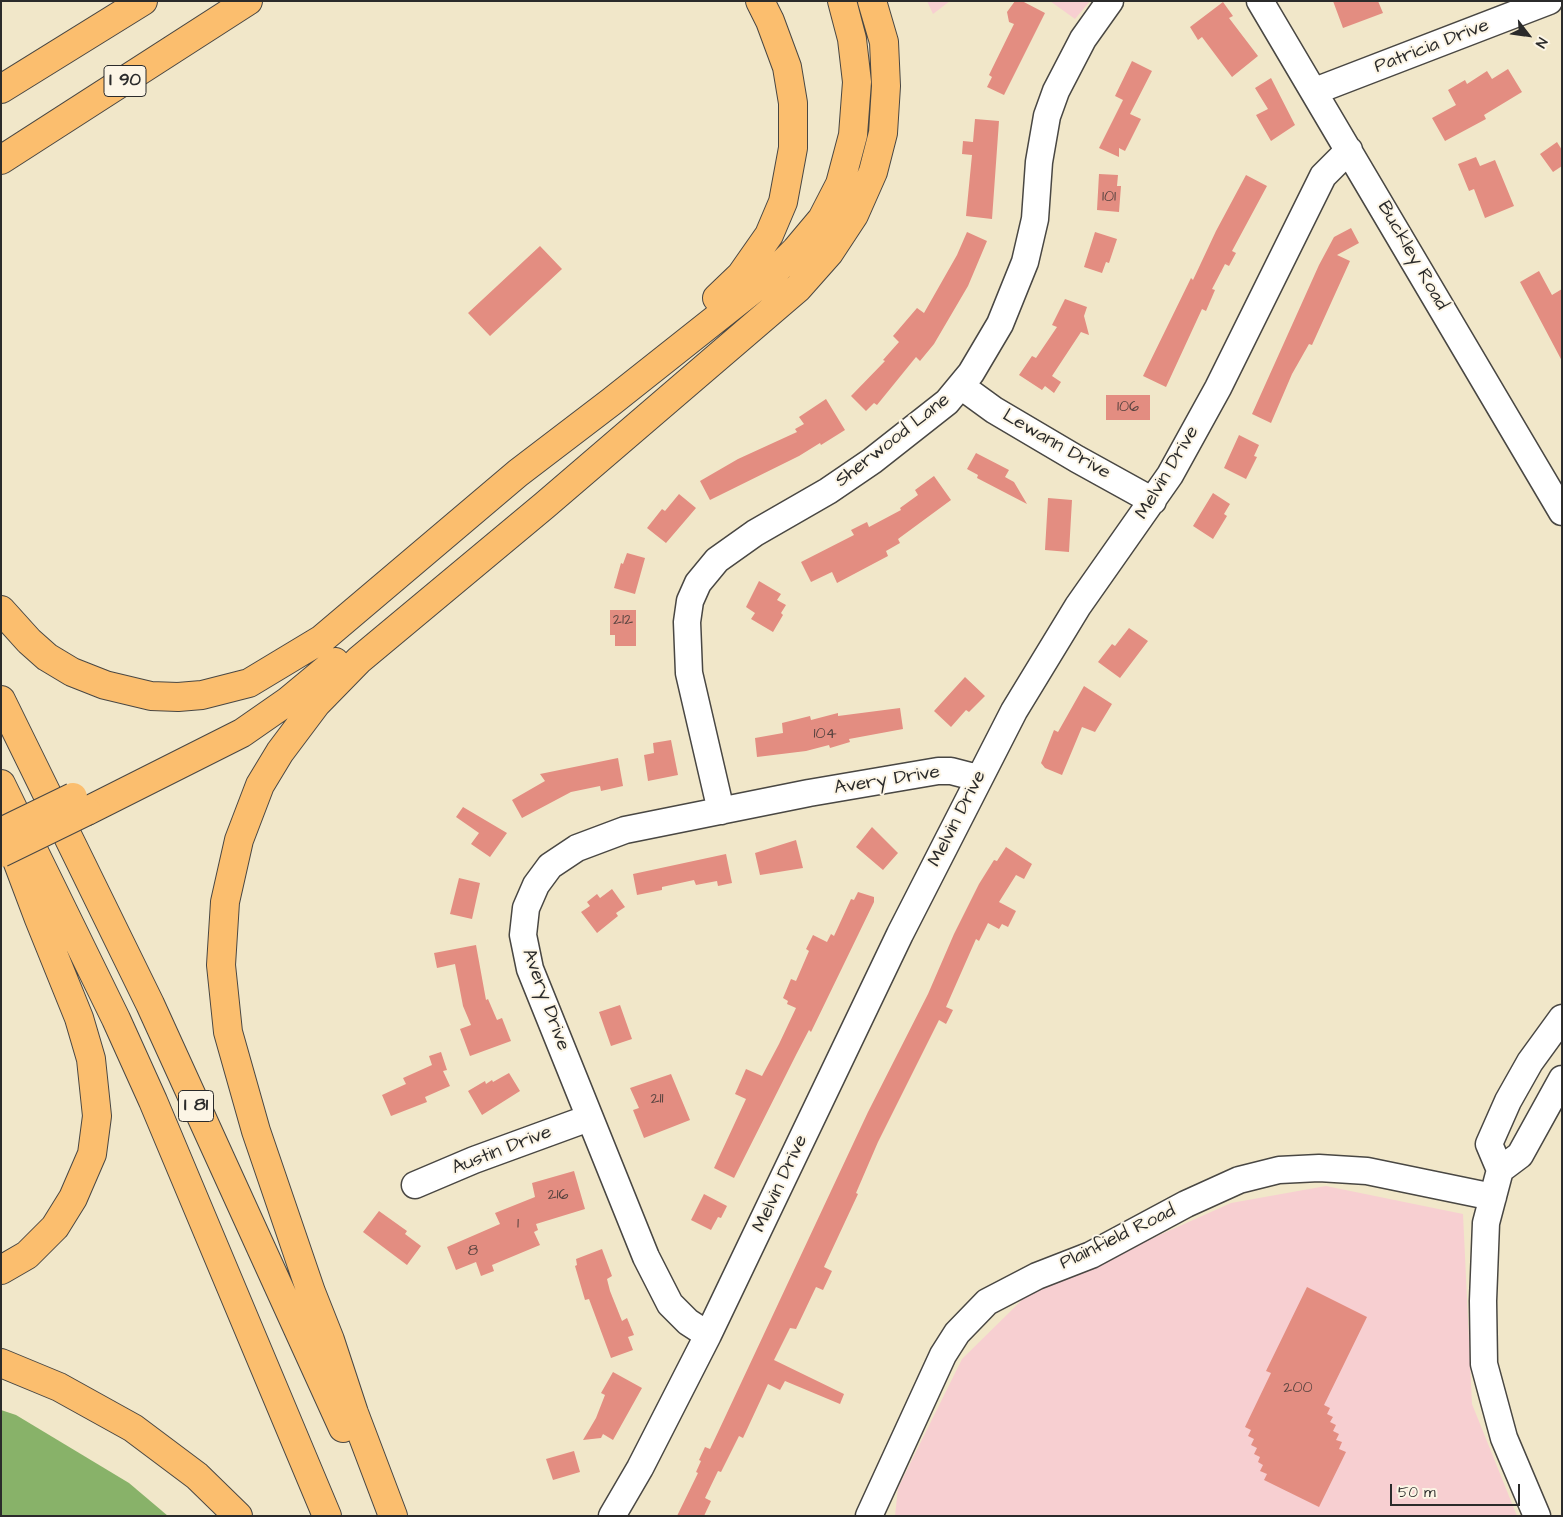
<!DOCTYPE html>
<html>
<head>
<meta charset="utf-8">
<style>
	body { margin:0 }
	#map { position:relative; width:1563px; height:1517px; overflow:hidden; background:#f1e7c9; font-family:"Architects Daughter",sans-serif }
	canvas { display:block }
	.frame { position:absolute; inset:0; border:2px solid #2b2b2b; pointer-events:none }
	.north { position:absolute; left:1503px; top:10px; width:50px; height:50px; -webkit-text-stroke:4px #fcf5e5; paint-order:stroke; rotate:120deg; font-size:14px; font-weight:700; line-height:20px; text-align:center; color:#2b2b2b }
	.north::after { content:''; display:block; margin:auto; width:18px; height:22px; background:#2b2b2b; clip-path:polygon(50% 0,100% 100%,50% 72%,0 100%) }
	.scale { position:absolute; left:1390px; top:1484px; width:130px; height:22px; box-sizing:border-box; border:2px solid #2b2b2b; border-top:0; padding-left:6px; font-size:15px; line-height:18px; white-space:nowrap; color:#2b2b2b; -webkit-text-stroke:4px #fcf5e5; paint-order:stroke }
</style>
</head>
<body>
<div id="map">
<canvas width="1563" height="1517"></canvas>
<div class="frame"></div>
<div class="north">N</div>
<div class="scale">50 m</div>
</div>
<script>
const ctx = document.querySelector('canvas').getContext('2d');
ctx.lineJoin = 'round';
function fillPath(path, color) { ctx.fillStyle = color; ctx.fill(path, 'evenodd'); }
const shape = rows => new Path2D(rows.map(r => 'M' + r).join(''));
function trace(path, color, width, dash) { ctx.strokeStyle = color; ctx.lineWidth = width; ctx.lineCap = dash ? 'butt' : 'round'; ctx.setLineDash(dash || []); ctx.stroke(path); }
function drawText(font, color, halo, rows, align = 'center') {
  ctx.font = font + ' "Architects Daughter",sans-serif'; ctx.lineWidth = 4; ctx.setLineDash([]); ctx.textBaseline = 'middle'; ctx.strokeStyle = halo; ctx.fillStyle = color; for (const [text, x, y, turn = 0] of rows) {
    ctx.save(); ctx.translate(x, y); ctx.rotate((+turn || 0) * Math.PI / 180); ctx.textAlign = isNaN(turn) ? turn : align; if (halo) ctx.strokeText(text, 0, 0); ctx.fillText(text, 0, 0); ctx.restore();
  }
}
fillPath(shape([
	[927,1,950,1,933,14],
	[1050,1,1090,1,1075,19],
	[1326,1186,1463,1214,1472,1404,1517,1516,895,1516,898,1488,962,1359,1028,1294,1231,1203]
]), '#f7cfd1');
fillPath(shape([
	[1,1410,16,1415,129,1483,168,1516,1,1516]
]), '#88b269');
fillPath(shape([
	[1015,1,1022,1,1045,13,1004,95,987,87,992,77,989,75,1014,24,1009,22,1007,12],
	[1333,1,1378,1,1383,13,1343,28],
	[1223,2,1233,16,1229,18,1258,56,1232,77,1202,37,1198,40,1190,27],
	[1132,61,1152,71,1130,114,1141,119,1125,151,1119,148,1119,157,1099,148,1123,100,1115,96],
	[1508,69,1522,92,1484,115,1486,119,1445,141,1432,118,1456,105,1448,90,1465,80,1467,84,1487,71,1492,79],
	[1271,78,1295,125,1271,141,1256,115,1268,109,1255,88],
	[975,119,999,121,992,219,966,216,972,155,962,154,963,141,973,142],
	[1557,142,1562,150,1562,166,1553,172,1540,154],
	[1476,157,1480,166,1495,160,1514,206,1485,218,1474,189,1469,191,1458,164],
	[1099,174,1118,175,1117,186,1121,186,1119,212,1097,210],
	[1246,175,1267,186,1232,251,1236,253,1229,266,1225,264,1212,289,1215,290,1206,311,1202,309,1166,387,1143,376,1191,278,1193,280,1216,231],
	[1351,228,1359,243,1337,255,1350,261,1312,345,1309,344,1292,374,1271,423,1252,414,1319,265,1334,237],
	[967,232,987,241,968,286,934,344,920,361,916,357,877,405,874,403,866,411,851,396,885,361,883,360,899,342,893,336,917,308,924,313,957,255],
	[1095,232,1117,239,1109,263,1106,262,1102,273,1084,267],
	[540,246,562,269,490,336,468,313],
	[1539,271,1552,295,1562,289,1562,361,1520,282],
	[1065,299,1087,307,1084,316,1089,335,1081,332,1052,376,1061,382,1054,393,1045,386,1042,390,1019,375,1032,356,1036,358,1057,327,1052,325],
	[1106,395,1150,395,1150,420,1106,420],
	[826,399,845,430,821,445,820,443,799,456,710,500,700,481,738,459,797,432,795,429,804,424,799,417],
	[1239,435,1259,445,1254,456,1257,457,1246,479,1224,468],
	[976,453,1009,470,1005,477,1014,482,1027,504,977,478,978,475,967,469],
	[934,476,951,500,898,539,900,543,886,551,888,556,837,583,832,572,811,582,801,562,854,535,851,530,867,522,869,527,901,510,900,508,918,495,915,490],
	[1213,493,1230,504,1224,514,1227,516,1213,539,1193,526],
	[679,494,696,508,666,543,647,528,662,509,665,511],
	[1048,498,1072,500,1069,552,1045,550],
	[627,553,645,558,635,594,614,588,621,563,623,564],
	[759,581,781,594,777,600,786,605,781,613,783,615,773,632,751,619,755,613,746,607],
	[610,610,636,610,636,646,615,646,615,635,610,635],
	[1129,628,1148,641,1120,678,1098,662,1112,644,1115,646],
	[965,677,985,696,969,712,966,710,951,727,934,711],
	[1084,686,1112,704,1095,732,1082,727,1062,775,1045,768,1041,763,1054,730,1058,732],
	[900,708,903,729,849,739,850,742,830,748,829,745,806,751,757,757,755,738,783,733,782,723,810,716,811,720,838,713,838,716],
	[671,740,678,775,648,781,644,755,654,753,653,743],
	[618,758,623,786,601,791,600,786,571,792,522,818,512,800,545,781,540,774],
	[463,807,507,833,490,857,471,844,479,833,456,817],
	[872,827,898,853,883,870,856,847],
	[796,840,803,868,760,875,755,853],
	[1006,847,1032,864,1024,879,1016,875,999,902,1016,911,1008,927,1002,924,999,929,988,923,979,941,976,939,946,1007,953,1010,946,1024,939,1020,878,1142,856,1193,858,1194,824,1267,832,1271,823,1290,816,1287,796,1329,790,1328,774,1360,844,1394,840,1404,785,1381,780,1390,768,1384,743,1438,739,1436,721,1472,718,1471,705,1498,711,1501,704,1516,677,1516,698,1473,696,1472,701,1461,699,1460,705,1447,710,1449,719,1430,868,1112,928,994,954,934,979,884,994,860,997,861],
	[726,854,732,883,718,886,717,881,696,885,694,880,662,887,662,890,637,895,633,874],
	[459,878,480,883,472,919,450,914],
	[612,889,625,907,616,913,618,916,597,933,581,912,590,906,587,902,597,894,600,898],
	[858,892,874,897,874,902,811,1032,809,1030,797,1053,734,1178,714,1168,746,1099,735,1094,746,1069,762,1076,779,1044,796,1008,787,1004,788,1001,783,998,791,979,796,981,809,951,806,949,813,935,827,942,831,934,834,936,851,899,854,900],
	[476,945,486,1000,488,999,497,1020,502,1018,511,1041,470,1056,460,1029,471,1025,463,1006,455,964,437,968,434,953],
	[620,1005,632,1039,611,1046,599,1012],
	[441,1052,447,1070,443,1071,450,1086,425,1097,427,1102,391,1116,382,1095,406,1084,403,1078,432,1065,429,1056],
	[509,1073,520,1091,482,1115,468,1091,485,1081,486,1084,492,1080,493,1082],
	[671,1074,690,1120,644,1138,633,1110,639,1108,630,1088],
	[574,1171,585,1209,536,1224,538,1230,534,1232,540,1245,492,1265,494,1271,481,1276,476,1262,456,1270,447,1247,500,1224,495,1213,535,1197,532,1183],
	[704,1194,727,1206,721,1218,718,1217,711,1230,691,1220],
	[379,1211,407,1231,405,1234,421,1246,407,1265,363,1232],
	[602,1249,612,1276,607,1279,610,1291,622,1321,627,1318,634,1335,628,1337,633,1350,611,1358,589,1299,585,1300,575,1266,577,1265,576,1259],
	[1307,1287,1367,1317,1324,1405,1330,1408,1327,1414,1333,1417,1330,1422,1336,1425,1333,1431,1339,1434,1336,1440,1342,1442,1339,1449,1346,1452,1319,1507,1264,1480,1267,1474,1260,1471,1263,1465,1258,1462,1260,1457,1254,1454,1257,1448,1251,1445,1254,1439,1248,1436,1251,1430,1245,1427,1271,1373,1266,1371],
	[613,1372,642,1388,613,1440,603,1434,601,1438,583,1440,596,1418,605,1395,601,1393],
	[574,1451,580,1472,553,1480,546,1459]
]), '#e38d81');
const minor = shape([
	[1260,1,1562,512],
	[1315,91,1549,1],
	[961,386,994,410,1077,459,1153,501],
	[721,811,689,673,687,622,690,601,698,583,717,560,755,533,828,491,872,461,947,402,971,373,1000,324,1025,262,1035,219,1039,162,1047,116,1056,91,1083,39,1110,1],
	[1500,1170,1520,1155,1562,1079],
	[415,1185,474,1160,589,1118],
	[708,1335,688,1322,670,1304,646,1257,530,969,523,935,526,908,536,885,550,866,577,848,625,830,809,793,938,771,951,771,978,778],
	[612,1516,640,1468,708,1335,900,934,1014,711,1078,606,1170,475,1218,388,1323,176,1349,150],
	[869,1516,943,1355,957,1333,987,1302,1037,1276,1091,1255,1186,1204,1239,1180,1279,1170,1319,1168,1367,1171,1493,1197],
	[1537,1516,1504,1438,1484,1364,1483,1301,1486,1223,1500,1170,1489,1144,1508,1101,1530,1062,1562,1018]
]);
const highway = shape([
	[1,89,143,1],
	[1,160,248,1],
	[717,298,741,275,769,235,783,202,793,148,793,103,787,67,770,21,760,1],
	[1,610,29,641,47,657,72,672,105,685,151,696,178,697,202,695,249,683,322,639,518,473,611,402,770,276,796,250,822,219,840,184,853,135,857,82,852,39,842,1],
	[1,700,150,1004,343,1428],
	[1,784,116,1019,153,1101,327,1516],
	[87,811,242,733,288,701,335,662],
	[1,1270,27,1255,55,1227,73,1198,92,1154,97,1116,91,1059,79,1018,39,919,4,826],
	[1,1363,59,1387,133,1428,197,1476,238,1516],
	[393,1516,354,1413,330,1340,311,1292,256,1131,228,1032,221,965,225,902,239,840,260,785,280,752,316,704,359,660,545,505,798,288,829,253,854,215,873,172,883,133,886,86,884,42,872,1]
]);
trace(minor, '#494743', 29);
trace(highway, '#494743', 30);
trace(minor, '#fff', 26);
trace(highway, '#fbbe6e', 28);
const highwayBridge = shape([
	[1,832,73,797],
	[1,853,87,811]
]);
trace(highwayBridge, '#494743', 30, []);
trace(highwayBridge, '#fbbe6e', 28);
drawText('16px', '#594440', null, [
	["101",1109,198],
	["106",1128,408],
	["212",623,621],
	["104",825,735],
	["211",657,1100],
	["216",558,1196],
	["1",518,1225],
	["8",473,1252],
	["200",1298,1389]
]);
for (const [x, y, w] of [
	[125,81,42],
	[196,1106,35]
]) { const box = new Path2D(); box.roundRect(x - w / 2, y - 15.5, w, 31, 4); ctx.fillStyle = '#fcf5e5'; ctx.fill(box); trace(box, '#2b2b2b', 1); }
drawText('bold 18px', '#2b2b2b', null, [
	["I 90",125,81],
	["I 81",196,1106]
]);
drawText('19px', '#2b2b2b', '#fcf5e5', [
	["Patricia Drive",1432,47,-21],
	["Buckley Road",1412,256,60],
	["Sherwood Lane",893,441,-38],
	["Lewann Drive",1056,445,30],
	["Melvin Drive",1168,473,-59],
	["Avery Drive",887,781,-9],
	["Melvin Drive",958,819,-63],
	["Avery Drive",545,1000,70],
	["Austin Drive",502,1151,-21],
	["Melvin Drive",781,1184,-65],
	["Plainfield Road",1118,1238,-26]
]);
</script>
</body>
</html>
